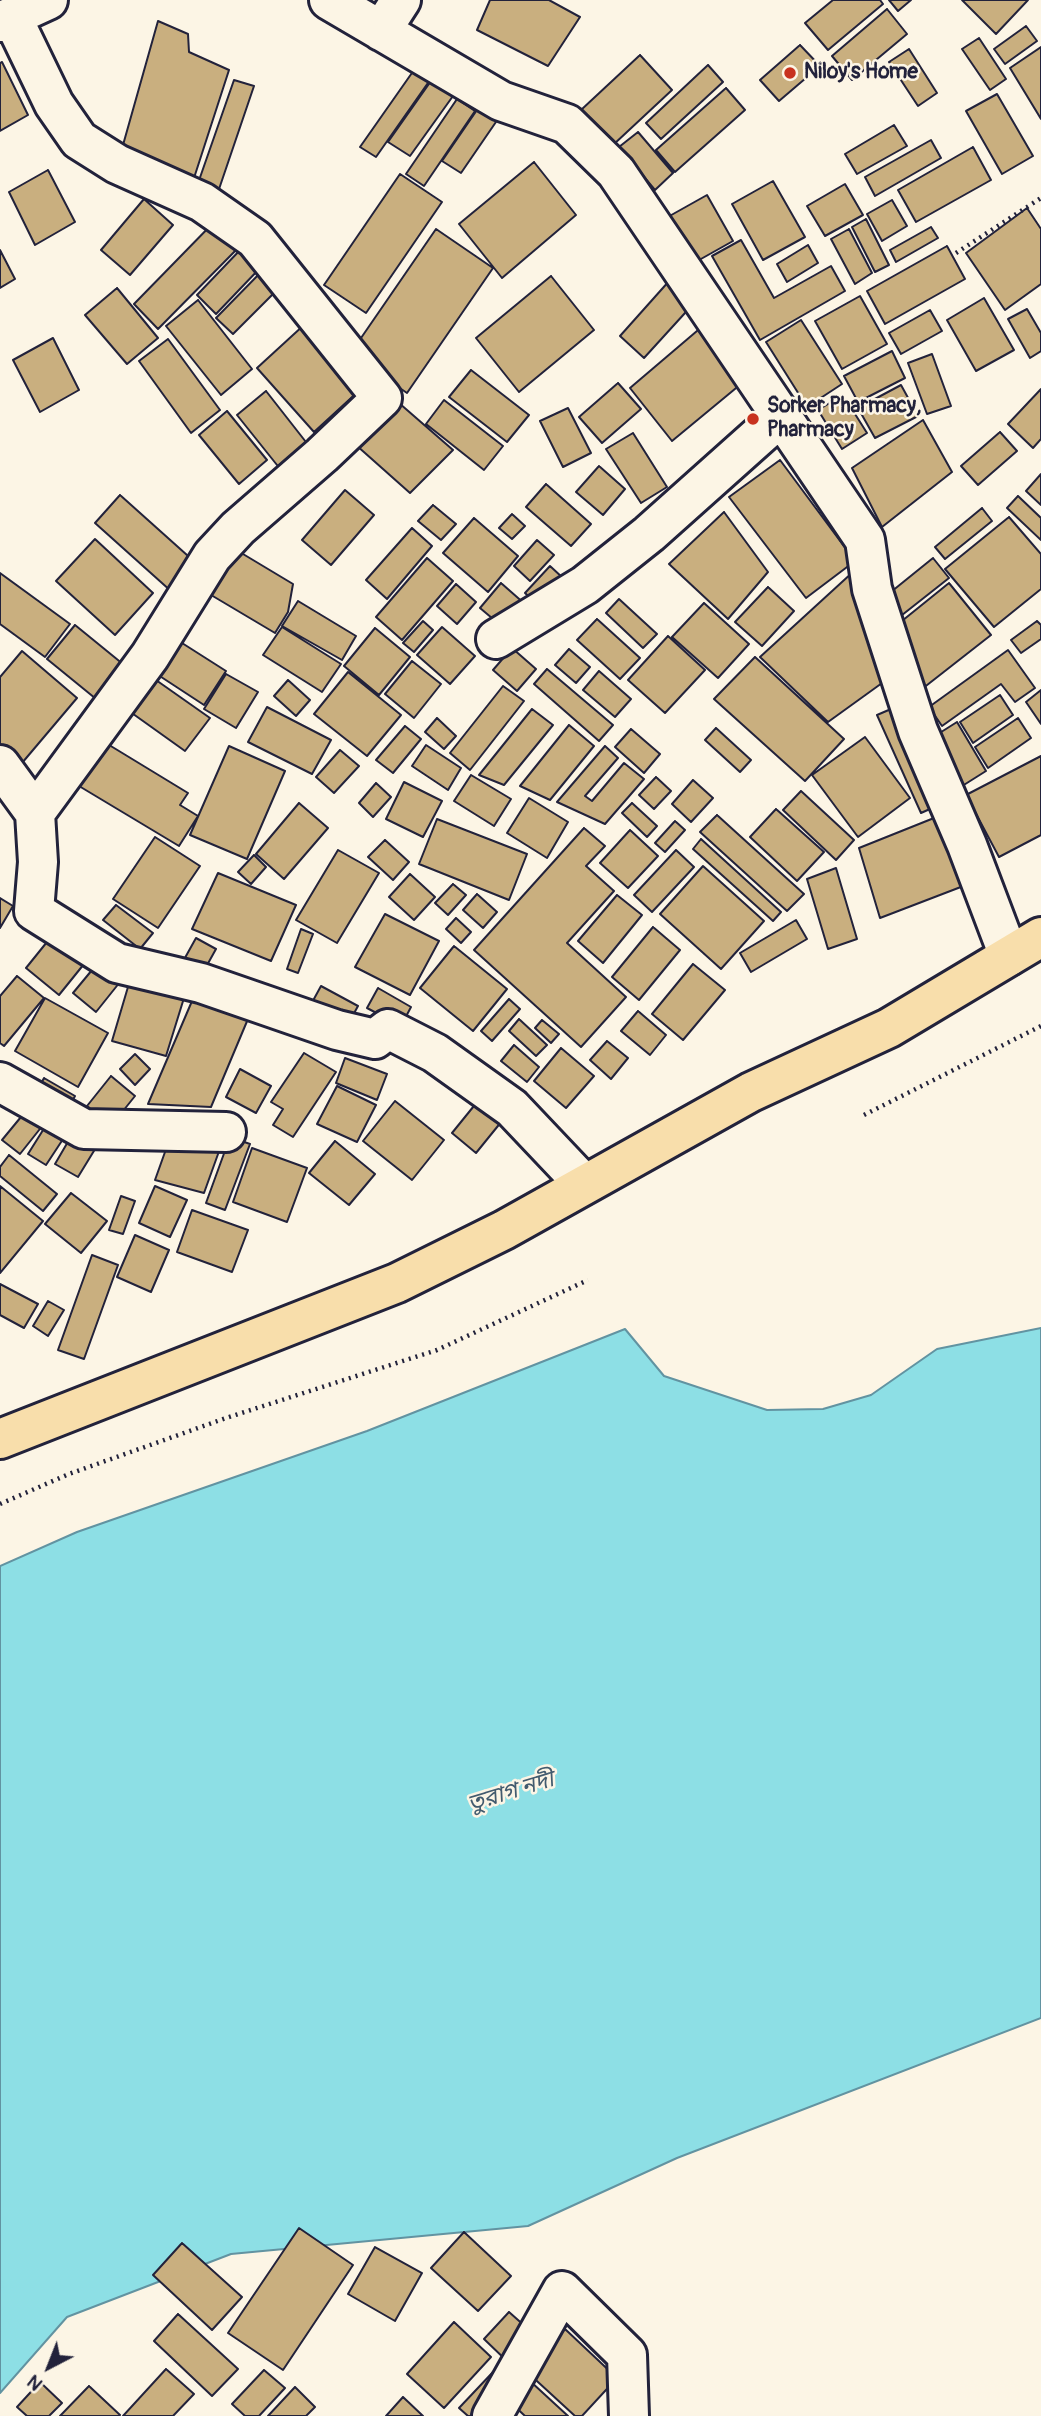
<!DOCTYPE html>
<html>
<head>
<meta charset="utf-8">
<style>
	body { margin:0 }
	#map { position:relative; width:1041px; height:2416px; overflow:hidden; background:#fcf5e5; font-family:Pangolin,sans-serif }
	canvas { display:block }
	.north { position:absolute; left:14px; top:2332px; width:70px; height:70px; -webkit-text-stroke:5px #fcf5e5; paint-order:stroke; rotate:222deg; font-size:19px; font-weight:700; line-height:28px; text-align:center; color:#22223b }
	.north::after { content:''; display:block; margin:auto; width:24px; height:32px; background:#22223b; clip-path:polygon(50% 0,100% 100%,50% 72%,0 100%) }
</style>
</head>
<body>
<div id="map">
<canvas width="1041" height="2416"></canvas>
<div class="north">N</div>
</div>
<script>
const ctx = document.querySelector('canvas').getContext('2d');
ctx.lineJoin = 'round';
function fillPath(path, color) { ctx.fillStyle = color; ctx.fill(path, 'evenodd'); }
const shape = rows => new Path2D(rows.map(r => 'M' + r).join(''));
function trace(path, color, width, dash) { ctx.strokeStyle = color; ctx.lineWidth = width; ctx.lineCap = dash ? 'butt' : 'round'; ctx.setLineDash(dash || []); ctx.stroke(path); }
function drawText(font, color, halo, rows, align = 'center') {
  ctx.font = font + ' Pangolin,"Noto Sans Bengali",sans-serif'; ctx.lineWidth = 5; ctx.setLineDash([]); ctx.textBaseline = 'middle'; ctx.strokeStyle = halo; ctx.fillStyle = color; for (const [text, x, y, turn = 0] of rows) {
    ctx.save(); ctx.translate(x, y); ctx.rotate((+turn || 0) * Math.PI / 180); ctx.textAlign = isNaN(turn) ? turn : align; if (halo) ctx.strokeText(text, 0, 0); ctx.fillText(text, 0, 0); ctx.restore();
  }
}
const water = shape([
	[1041,1328,1041,2018,677,2158,528,2226,231,2254,67,2317,0,2393,0,1566,77,1532,367,1431,625,1329,664,1376,767,1410,823,1409,871,1395,937,1349,1041,1328]
]);
fillPath(water, '#8ddfe5');
trace(water, '#6293a1', 2);
const building = shape([
	[490,0,549,0,580,17,548,66,477,30,490,0],
	[833,0,880,0,883,4,828,50,805,23,833,0],
	[889,0,911,0,898,11,889,0],
	[962,0,1028,0,996,34,962,0],
	[887,9,907,34,852,80,832,56,887,9],
	[158,21,188,34,189,52,229,70,194,178,123,145,158,21],
	[1026,26,1037,41,1005,64,994,49,1026,26],
	[979,38,1006,79,990,90,962,49,979,38],
	[800,45,820,66,779,101,760,80,800,45],
	[1041,47,1041,119,1010,68,1041,47],
	[909,49,937,93,918,106,889,62,909,49],
	[640,55,672,90,613,145,581,110,640,55],
	[2,62,28,115,0,131,0,63,2,62],
	[708,65,723,82,661,139,646,123,708,65],
	[414,70,430,80,376,157,360,147,414,70],
	[234,80,254,86,217,195,196,189,234,80],
	[431,81,453,96,410,156,388,142,431,81],
	[726,88,745,110,675,172,656,150,726,88],
	[997,94,1033,156,1002,174,966,111,997,94],
	[457,99,475,111,424,186,406,174,457,99],
	[479,107,498,119,461,173,442,161,479,107],
	[894,125,907,146,857,174,845,154,894,125],
	[638,132,673,173,655,190,619,147,638,132],
	[931,140,941,158,875,196,865,177,931,140],
	[973,147,991,180,916,222,898,190,973,147],
	[534,162,576,215,502,278,459,224,534,162],
	[48,170,75,222,35,245,9,192,48,170],
	[400,174,442,202,366,313,324,285,400,174],
	[773,181,805,237,763,260,732,204,773,181],
	[845,184,863,215,825,236,807,206,845,184],
	[707,195,733,241,692,264,666,218,707,195],
	[144,199,173,225,130,275,101,250,144,199],
	[892,200,907,226,882,241,867,214,892,200],
	[1027,208,1041,229,1041,284,1005,310,966,253,1027,208],
	[217,219,242,244,158,329,134,304,217,219],
	[866,219,889,265,875,272,852,227,866,219],
	[931,227,938,238,896,262,890,250,931,227],
	[436,229,493,268,407,393,350,354,436,229],
	[849,229,872,273,855,284,831,239,849,229],
	[741,240,774,298,831,266,845,291,760,340,712,256,741,240],
	[808,245,818,263,787,282,777,264,808,245],
	[947,246,965,279,885,324,867,291,947,246],
	[242,248,261,267,216,314,197,295,242,248],
	[0,250,15,279,0,288,0,250],
	[264,269,281,286,233,334,216,318,264,269],
	[551,276,594,330,519,392,476,338,551,276],
	[670,280,695,302,644,358,620,336,670,280],
	[117,288,158,338,127,364,85,315,117,288],
	[860,296,887,344,842,369,815,321,860,296],
	[984,298,1014,350,976,371,947,320,984,298],
	[198,300,252,369,221,395,166,326,198,300],
	[1027,309,1041,333,1041,351,1030,358,1008,319,1027,309],
	[930,310,942,331,901,354,889,333,930,310],
	[801,320,842,384,807,407,766,342,801,320],
	[305,324,362,388,314,432,257,368,305,324],
	[704,325,747,379,672,441,630,388,704,325],
	[53,338,79,390,40,412,13,360,53,338],
	[168,339,220,410,191,433,139,361,168,339],
	[892,351,905,378,858,402,844,376,892,351],
	[932,354,951,406,927,414,908,363,932,354],
	[471,370,529,415,507,442,449,397,471,370],
	[618,383,641,409,602,443,579,417,618,383],
	[901,385,918,416,875,438,858,408,901,385],
	[1041,389,1041,439,1033,448,1008,424,1041,389],
	[266,391,313,451,285,475,237,415,266,391],
	[843,395,867,433,842,449,818,410,843,395],
	[444,400,503,446,484,470,426,424,444,400],
	[399,403,453,450,410,493,356,445,399,403],
	[568,408,591,453,563,467,540,421,568,408],
	[227,411,267,460,239,484,199,435,227,411],
	[923,420,952,472,882,527,852,468,923,420],
	[1000,432,1017,451,978,485,961,466,1000,432],
	[633,433,667,487,641,503,606,449,633,433],
	[780,460,855,561,806,598,729,497,780,460],
	[599,466,625,489,603,515,576,492,599,466],
	[1041,474,1041,505,1026,491,1041,474],
	[546,484,591,524,571,546,526,507,546,484],
	[345,490,374,515,331,565,302,540,345,490],
	[120,495,197,564,172,592,95,523,120,495],
	[1018,496,1041,518,1041,540,1007,508,1018,496],
	[433,505,456,524,441,540,418,521,433,505],
	[982,508,992,521,945,559,935,547,982,508],
	[724,512,768,572,728,619,669,564,724,512],
	[512,514,525,526,512,539,499,528,512,514],
	[1009,517,1041,554,1041,589,994,627,945,569,1009,517],
	[474,518,518,556,488,592,443,553,474,518],
	[412,528,432,546,387,599,366,580,412,528],
	[95,539,153,593,115,635,56,581,95,539],
	[537,540,554,555,530,581,514,566,537,540],
	[233,548,293,584,288,612,275,633,206,592,233,548],
	[427,558,453,581,402,640,376,617,427,558],
	[933,558,949,578,897,619,881,600,933,558],
	[550,566,564,579,539,606,525,593,550,566],
	[854,571,889,678,828,722,760,657,854,571],
	[0,573,70,624,45,657,0,624,0,573],
	[501,583,526,605,505,629,480,608,501,583],
	[949,583,991,635,922,689,892,629,949,583],
	[456,584,476,602,457,624,437,606,456,584],
	[768,587,794,611,762,646,735,622,768,587],
	[619,599,657,634,643,648,606,613,619,599],
	[298,601,356,636,342,660,282,626,298,601],
	[704,603,749,644,718,678,672,637,704,603],
	[597,619,640,658,620,679,577,640,597,619],
	[423,621,433,630,414,652,403,643,423,621],
	[1037,621,1041,625,1041,639,1021,653,1011,640,1037,621],
	[75,625,129,669,101,703,47,659,75,625],
	[282,627,341,664,322,692,263,655,282,627],
	[442,627,475,656,450,684,417,655,442,627],
	[375,628,410,657,379,695,344,666,375,628],
	[171,636,226,671,204,705,149,669,171,636],
	[668,636,705,670,665,713,628,680,668,636],
	[512,648,536,669,517,691,493,670,512,648],
	[569,649,590,667,576,683,555,665,569,649],
	[1008,650,1035,688,1015,702,1001,684,942,726,929,707,1008,650],
	[22,651,77,698,22,763,0,745,0,677,22,651],
	[755,657,844,739,805,781,714,699,755,657],
	[412,661,441,684,414,718,385,694,412,661],
	[547,669,613,725,599,741,534,684,547,669],
	[599,671,631,699,615,717,583,690,599,671],
	[348,672,401,715,367,756,314,714,348,672],
	[146,673,210,718,185,751,122,706,146,673],
	[226,674,258,692,236,728,204,709,226,674],
	[288,680,310,700,296,716,274,696,288,680],
	[503,686,524,701,470,770,450,753,503,686],
	[1041,690,1041,724,1026,702,1041,690],
	[1000,695,1013,715,973,743,960,722,1000,695],
	[898,706,941,804,921,813,877,715,898,706],
	[267,707,331,740,312,774,248,742,267,707],
	[532,709,553,725,504,785,479,775,532,709],
	[437,718,456,736,444,749,425,732,437,718],
	[1018,718,1031,738,988,768,975,747,1018,718],
	[957,722,986,771,959,788,938,734,957,722],
	[569,725,594,746,550,800,520,786,569,725],
	[405,726,421,739,393,773,376,760,405,726],
	[716,728,751,760,740,772,705,740,716,728],
	[631,729,660,754,644,773,615,747,631,729],
	[96,737,188,793,180,805,198,816,179,846,69,780,96,737],
	[865,737,910,798,858,837,812,775,865,737],
	[426,745,461,768,448,790,412,766,426,745],
	[229,746,285,771,247,859,190,835,229,746],
	[605,746,618,758,585,796,592,801,624,763,644,779,605,824,557,802,605,746],
	[340,750,359,766,334,793,316,777,340,750],
	[1041,756,1041,835,999,857,966,795,1041,756],
	[471,775,511,799,494,826,454,801,471,775],
	[656,777,671,791,654,809,639,795,656,777],
	[693,780,713,798,691,822,672,804,693,780],
	[404,782,442,801,423,837,386,819,404,782],
	[376,783,391,797,373,817,359,803,376,783],
	[801,791,854,840,836,860,783,810,801,791],
	[529,798,568,822,547,858,507,833,529,798],
	[299,803,328,828,284,879,256,854,299,803],
	[632,803,657,826,647,837,622,813,632,803],
	[776,809,824,852,797,881,750,837,776,809],
	[944,814,966,885,880,918,859,848,944,814],
	[717,815,804,894,787,911,700,832,717,815],
	[437,819,527,854,509,900,419,864,437,819],
	[675,821,685,830,665,852,655,843,675,821],
	[584,828,605,846,586,866,614,891,567,943,626,997,581,1047,474,950,584,828],
	[630,830,658,856,628,888,600,863,630,830],
	[155,837,200,866,158,928,113,899,155,837],
	[701,839,781,912,773,921,693,849,701,839],
	[385,840,409,862,393,880,368,857,385,840],
	[338,850,379,873,337,943,296,920,338,850],
	[676,850,694,867,652,912,634,895,676,850],
	[254,855,266,867,251,884,238,872,254,855],
	[703,866,764,921,721,969,660,914,703,866],
	[836,868,857,939,828,949,807,879,836,868],
	[218,873,296,905,271,961,192,929,218,873],
	[410,874,435,897,414,920,389,897,410,874],
	[453,884,466,895,448,915,435,903,453,884],
	[477,894,497,912,483,928,463,910,477,894],
	[617,895,642,915,603,963,578,941,617,895],
	[0,898,13,906,0,928,0,898],
	[116,905,153,933,140,949,103,920,116,905],
	[385,914,439,941,410,995,355,967,385,914],
	[456,918,471,932,461,943,446,929,456,918],
	[796,920,807,939,751,972,740,953,796,920],
	[653,927,680,950,639,1000,612,977,653,927],
	[301,929,313,934,298,973,287,969,301,929],
	[51,937,84,964,59,995,26,968,51,937],
	[196,938,216,949,201,976,181,965,196,938],
	[454,946,507,989,473,1031,420,988,454,946],
	[97,964,120,982,96,1012,73,993,97,964],
	[693,964,725,990,683,1040,652,1014,693,964],
	[133,970,188,985,166,1056,112,1041,133,970],
	[17,976,44,998,4,1046,0,1043,0,996,17,976],
	[321,986,358,1006,346,1028,309,1008,321,986],
	[198,987,253,1007,211,1107,148,1104,198,987],
	[378,988,411,1007,401,1026,367,1008,378,988],
	[45,998,108,1033,78,1087,15,1051,45,998],
	[509,999,520,1009,492,1041,481,1031,509,999],
	[638,1011,666,1035,650,1055,621,1031,638,1011],
	[519,1019,547,1045,536,1056,509,1031,519,1019],
	[542,1020,559,1034,551,1043,535,1028,542,1020],
	[607,1041,628,1058,611,1079,590,1060,607,1041],
	[514,1045,539,1067,527,1082,501,1061,514,1045],
	[561,1048,594,1076,566,1108,534,1081,561,1048],
	[304,1053,336,1072,293,1137,273,1125,283,1109,271,1102,304,1053],
	[135,1054,150,1069,135,1085,120,1069,135,1054],
	[345,1058,387,1074,377,1100,336,1083,345,1058],
	[240,1069,271,1086,256,1113,226,1097,240,1069],
	[111,1076,135,1096,111,1126,87,1106,111,1076],
	[44,1078,75,1096,67,1111,36,1093,44,1078],
	[337,1086,376,1105,357,1142,317,1124,337,1086],
	[482,1096,506,1116,476,1153,452,1133,482,1096],
	[395,1101,444,1140,412,1180,363,1141,395,1101],
	[30,1106,47,1120,20,1154,2,1140,30,1106],
	[50,1119,69,1130,46,1165,28,1154,50,1119],
	[76,1128,100,1141,78,1177,55,1164,76,1128],
	[230,1137,250,1144,225,1210,206,1203,230,1137],
	[170,1138,222,1143,204,1193,155,1180,170,1138],
	[335,1141,375,1174,349,1205,309,1173,335,1141],
	[252,1148,307,1168,287,1222,233,1202,252,1148],
	[9,1155,57,1194,43,1211,0,1176,0,1167,9,1155],
	[0,1186,43,1221,0,1273,0,1186],
	[155,1186,187,1200,170,1237,139,1223,155,1186],
	[71,1193,107,1221,81,1253,45,1224,71,1193],
	[121,1196,135,1201,123,1234,109,1230,121,1196],
	[192,1210,248,1230,232,1272,177,1252,192,1210],
	[135,1235,169,1250,151,1292,117,1277,135,1235],
	[92,1255,118,1265,84,1359,58,1350,92,1255],
	[0,1284,38,1304,24,1328,0,1315,0,1284],
	[48,1301,64,1310,48,1336,33,1326,48,1301],
	[299,2228,353,2265,283,2370,228,2333,299,2228],
	[464,2232,511,2276,478,2311,431,2268,464,2232],
	[182,2243,242,2297,212,2330,153,2275,182,2243],
	[375,2247,422,2273,395,2321,348,2294,375,2247],
	[509,2312,536,2336,510,2364,484,2339,509,2312],
	[178,2314,238,2369,212,2396,154,2341,178,2314],
	[454,2322,491,2357,444,2408,407,2374,454,2322],
	[565,2329,617,2378,582,2416,575,2416,526,2371,565,2329],
	[166,2369,194,2394,173,2416,123,2416,166,2369],
	[264,2370,285,2388,259,2416,245,2416,232,2404,264,2370],
	[493,2372,507,2384,477,2416,468,2416,459,2408,493,2372],
	[530,2381,568,2416,525,2416,510,2402,530,2381],
	[40,2382,62,2403,49,2416,27,2416,17,2407,40,2382],
	[89,2386,120,2415,118,2416,60,2416,89,2386],
	[295,2387,315,2407,306,2416,268,2416,295,2387],
	[403,2397,423,2416,386,2416,403,2397]
]);
fillPath(building, '#c9af7f');
trace(building, '#22223b', 2);
const street = shape([
	[329,0,501,101,567,124,616,172,865,540,872,589,918,731,967,845,1009,956],
	[12,17,54,104,79,140,117,164,202,202,255,239,382,398,322,455,238,528,212,556,150,656,35,813],
	[0,22,48,0],
	[381,31,401,0],
	[496,639,585,585,649,534,780,417],
	[0,765,35,813,38,862,34,911,117,963,201,983,337,1030,375,1039,388,1029,435,1053,512,1108,583,1183],
	[0,1082,84,1129,226,1132],
	[492,2416,562,2291,627,2355,629,2416]
]);
const highway = shape([
	[0,1439,397,1283,504,1230,751,1092,889,1028,1041,937]
]);
trace(street, '#22223b', 44);
trace(highway, '#22223b', 44);
trace(shape([
	[956,253,1041,198],
	[864,1115,1041,1026],
	[0,1504,69,1474,226,1418,437,1350,588,1280]
]), '#22223b', 4.5, [2, 5]);
trace(street, '#fcf5e5', 38);
trace(highway, '#f8deab', 38);
for (const [x, y, r, color] of [
	[790,73,7,"#c8321e"],
	[753,419,7,"#c8321e"]
]) { const dot = new Path2D(); dot.arc(x, y, r, 0, 2 * Math.PI); ctx.fillStyle = color; ctx.fill(dot); trace(dot, '#fcf5e5', 2.5); }
drawText('bold 21px', '#22223b', '#fcf5e5', [
	["Niloy's Home",804,73],
	["Sorker Pharmacy,",767,407],
	["Pharmacy",767,431]
], 'left');
drawText('italic 23px', '#425b6e', '#fcf5e5', [
	["তুরাগ নদী",511,1793,-17]
]);
</script>
</body>
</html>
